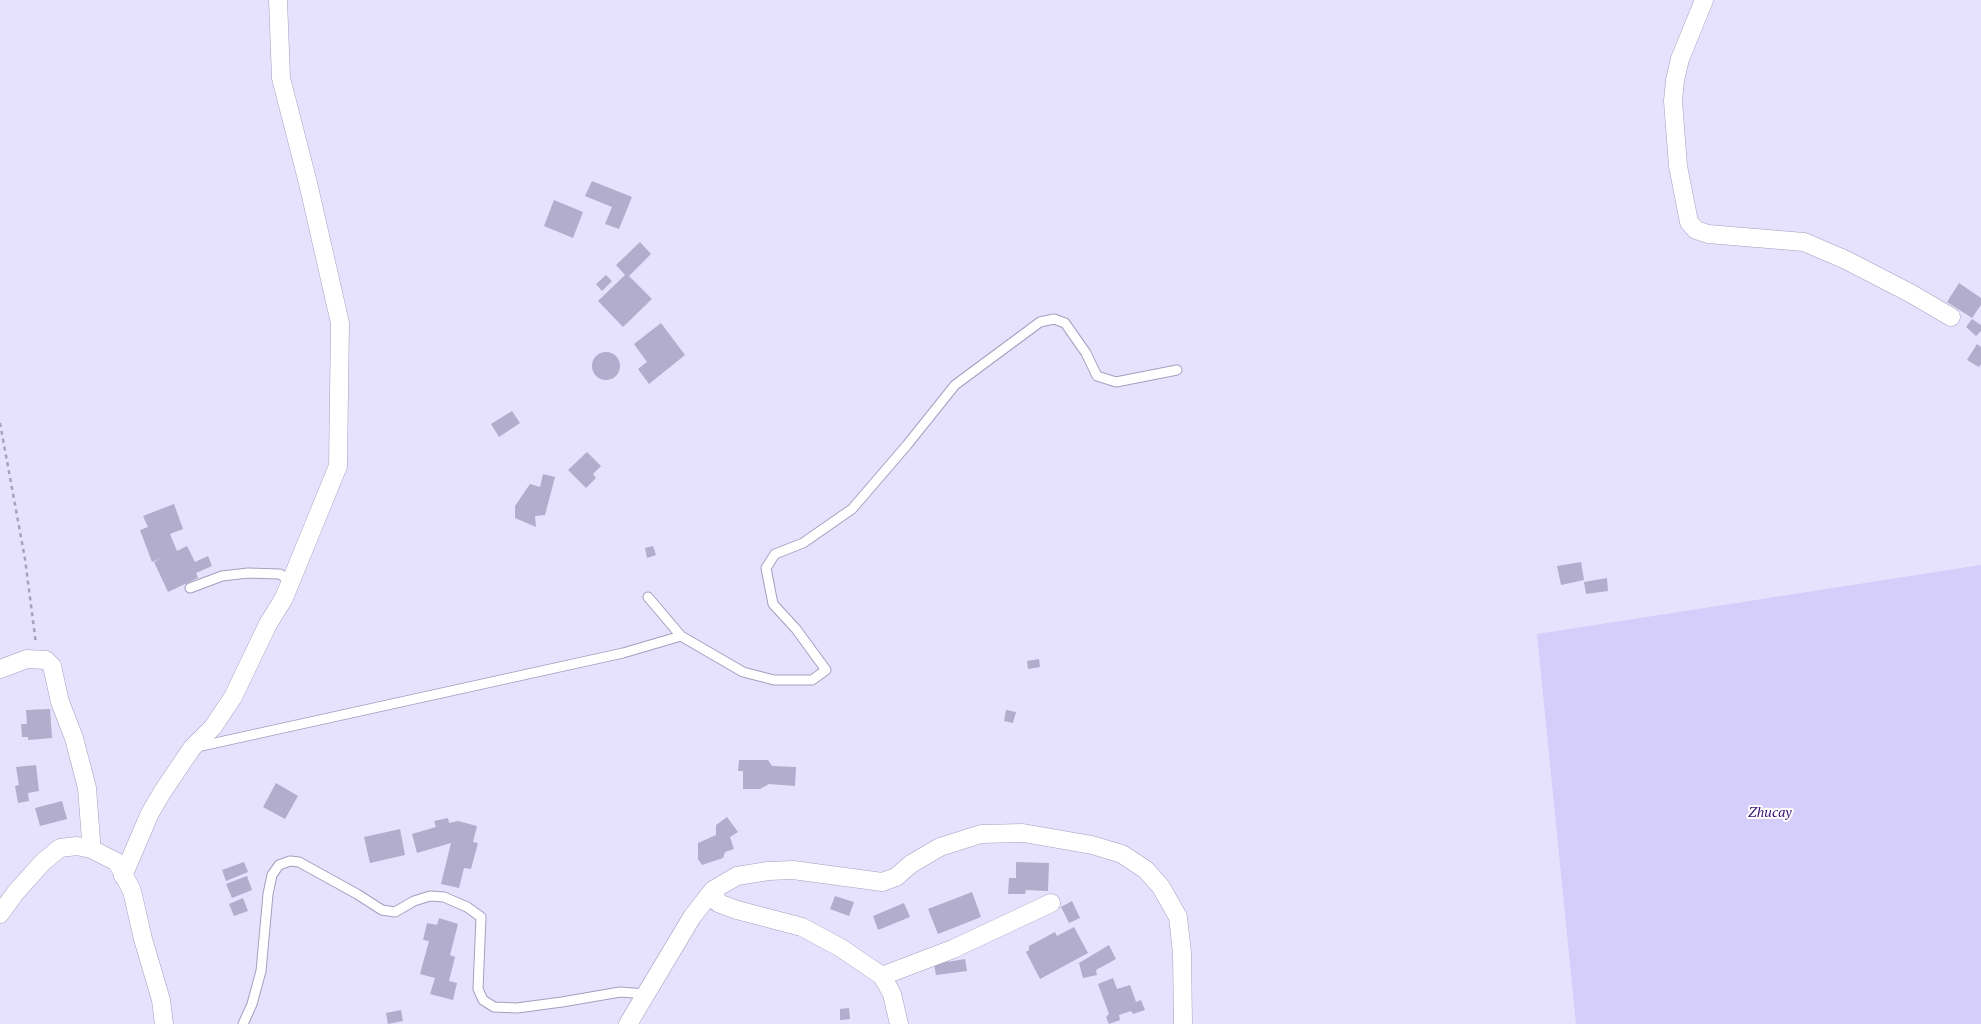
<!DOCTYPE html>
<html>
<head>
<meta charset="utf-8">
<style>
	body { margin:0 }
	canvas { display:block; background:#e6e1fd }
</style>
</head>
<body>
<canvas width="1981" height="1024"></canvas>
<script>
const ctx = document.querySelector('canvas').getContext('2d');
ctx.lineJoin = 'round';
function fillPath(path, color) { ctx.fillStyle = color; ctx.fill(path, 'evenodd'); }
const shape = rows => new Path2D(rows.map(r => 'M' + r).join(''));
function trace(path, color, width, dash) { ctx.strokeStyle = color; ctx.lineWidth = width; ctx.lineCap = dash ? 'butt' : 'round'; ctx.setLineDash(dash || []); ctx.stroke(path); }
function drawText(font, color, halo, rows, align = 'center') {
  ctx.font = font + ' "PT Serif",serif'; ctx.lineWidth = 4; ctx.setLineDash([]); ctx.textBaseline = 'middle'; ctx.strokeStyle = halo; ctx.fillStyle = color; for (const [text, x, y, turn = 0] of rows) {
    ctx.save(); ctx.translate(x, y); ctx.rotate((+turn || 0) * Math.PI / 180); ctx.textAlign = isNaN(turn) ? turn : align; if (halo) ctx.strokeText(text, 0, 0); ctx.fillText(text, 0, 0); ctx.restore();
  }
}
fillPath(shape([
	[1981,565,1981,1024,1576,1024,1537,634]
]), '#d5cdfa');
fillPath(shape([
	[592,181,632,197,619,229,605,224,612,207,585,196],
	[554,200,583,212,573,238,544,226],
	[640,242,651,254,629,276,652,299,623,327,598,301,625,275,616,265],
	[606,275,612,281,602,291,596,284],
	[1959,283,1981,298,1981,305,1972,318,1947,302],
	[1972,319,1981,325,1981,331,1976,336,1966,327],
	[661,323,685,355,649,384,638,369,647,362,634,344],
	[1977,344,1981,347,1981,364,1979,367,1967,360],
	'592 366a14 14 0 1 1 28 0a14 14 0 1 1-28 0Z',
	[512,411,520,423,499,437,491,424],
	[587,452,601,466,593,474,596,478,586,488,568,470],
	[543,474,555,477,545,515,535,516,536,527,515,518,515,506,530,484,540,487],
	[174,504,183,529,170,534,177,551,187,546,195,562,208,556,212,566,196,573,198,578,168,592,154,562,161,558,152,562,140,530,148,527,143,516],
	[653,546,656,555,647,558,645,548],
	[1581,562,1584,580,1561,585,1557,566],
	[1607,578,1608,591,1586,594,1584,582],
	[1039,659,1040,667,1028,669,1027,661],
	[50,709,52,738,28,740,28,737,22,737,21,724,27,724,26,710],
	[1006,710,1016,712,1013,723,1004,721],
	[739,760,768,760,772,766,796,767,795,786,769,784,760,789,743,789,743,771,738,771],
	[36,765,39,791,28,793,29,801,18,803,15,786,19,785,16,767],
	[276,783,298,796,285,819,263,807],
	[62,801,67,819,40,826,35,808],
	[727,817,738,832,730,837,734,849,725,852,723,858,702,865,698,859,698,843,716,835,716,825],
	[448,818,449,823,458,821,477,826,473,842,478,843,471,869,464,868,459,888,441,884,451,843,417,853,412,834,436,827,434,821],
	[400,829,405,855,370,863,364,837],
	[244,862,248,872,226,881,222,870],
	[1016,862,1049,863,1048,891,1026,890,1025,894,1008,894,1009,878,1016,878],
	[247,876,252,890,232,898,226,884],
	[972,892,981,917,938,934,928,909],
	[835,896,854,902,849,916,830,909],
	[243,898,248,911,234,916,229,904],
	[1072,901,1080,918,1069,923,1061,907],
	[904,903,910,917,878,930,873,916],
	[439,918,458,924,450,955,455,957,449,981,457,983,453,1000,430,994,435,978,420,974,429,941,423,940,427,923,437,925],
	[1074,927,1088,953,1040,979,1026,952,1029,950,1029,946,1055,932,1057,936],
	[1109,945,1116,959,1096,970,1097,975,1083,978,1079,963],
	[965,959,967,971,936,975,934,964],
	[1113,978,1117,989,1130,985,1136,1002,1141,1000,1145,1010,1133,1014,1131,1011,1119,1015,1120,1020,1109,1024,1106,1017,1109,1014,1098,984],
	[849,1008,850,1019,840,1020,840,1009],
	[401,1010,403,1021,388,1024,386,1013]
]), '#b2accd');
const lane = shape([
	[190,588,222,576,248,573,280,574,291,582],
	[648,597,681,636,743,672,774,680,812,680,826,670,796,629,773,604,766,568,775,554,803,543,852,509,907,445,955,385,1040,322,1054,319,1065,323,1086,353,1097,376,1116,382,1177,370],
	[197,747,623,653,681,636],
	[243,1024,252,1004,261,971,268,894,272,875,279,865,290,861,299,862,357,894,382,910,395,912,414,901,430,896,444,897,467,907,481,917,478,989,483,1000,494,1007,517,1008,562,1002,620,992,646,994]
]);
const street = shape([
	[1704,0,1680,59,1675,80,1673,101,1678,166,1689,222,1696,230,1708,234,1804,242,1846,260,1910,293,1951,317],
	[0,669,27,659,46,660,52,666,60,702,74,738,87,788,91,840,91,849],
	[123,876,150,813,163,791,192,748,213,727,233,697,268,624,284,598,338,466,340,323,308,183,281,78,278,0],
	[713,890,718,903,737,910,802,927,841,948,882,976,892,994,899,1024],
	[0,914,16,892,43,862,60,848,77,846,91,849,117,862,132,891,143,939,161,1000,164,1024],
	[882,976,953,949,1051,903],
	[628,1024,692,917,713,890,737,876,768,871,793,870,882,882,896,877,911,864,940,847,981,834,1023,833,1092,845,1122,854,1146,870,1161,887,1178,917,1182,953,1183,1024]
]);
trace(lane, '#a59fc0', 11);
trace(street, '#a59fc0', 19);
trace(shape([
	[0,423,25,559,36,644]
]), '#a6a2b9', 2.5, [4, 4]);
trace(lane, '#fff', 9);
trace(street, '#fff', 18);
drawText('italic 14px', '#380d74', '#fff', [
	["Zhucay",1770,813]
]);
</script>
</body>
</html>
